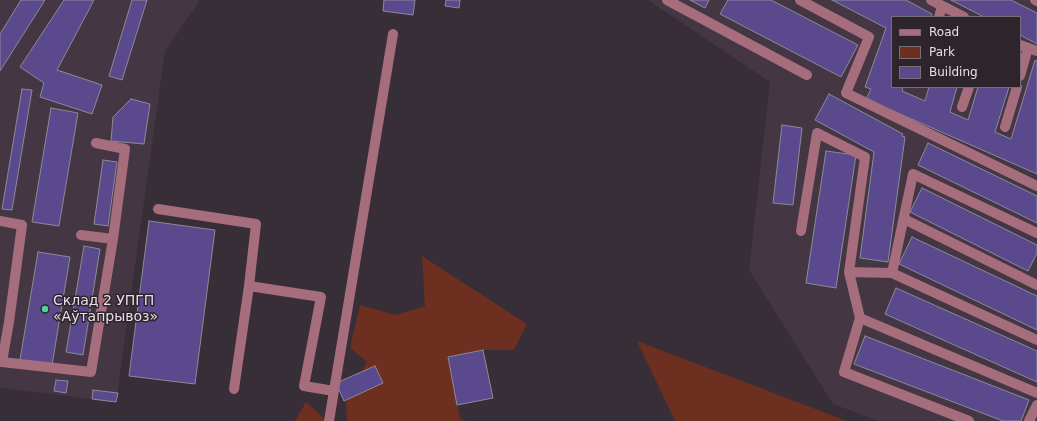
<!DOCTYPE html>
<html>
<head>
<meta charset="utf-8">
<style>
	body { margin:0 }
	#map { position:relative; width:1037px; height:421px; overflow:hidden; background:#372e37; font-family:"DejaVu Sans",sans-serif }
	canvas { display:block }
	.legend { position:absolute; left:891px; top:16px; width:130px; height:72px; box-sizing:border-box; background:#2d242c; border:1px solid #776f76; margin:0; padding:5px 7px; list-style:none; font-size:12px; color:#e6e0e6 }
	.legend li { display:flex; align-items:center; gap:8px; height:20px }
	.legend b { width:20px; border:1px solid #776f76 }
</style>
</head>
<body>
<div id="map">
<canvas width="1037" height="421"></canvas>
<ul class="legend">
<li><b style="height:5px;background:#a66d7d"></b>Road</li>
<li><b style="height:11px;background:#6d2f1f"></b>Park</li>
<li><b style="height:11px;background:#5b498d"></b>Building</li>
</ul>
</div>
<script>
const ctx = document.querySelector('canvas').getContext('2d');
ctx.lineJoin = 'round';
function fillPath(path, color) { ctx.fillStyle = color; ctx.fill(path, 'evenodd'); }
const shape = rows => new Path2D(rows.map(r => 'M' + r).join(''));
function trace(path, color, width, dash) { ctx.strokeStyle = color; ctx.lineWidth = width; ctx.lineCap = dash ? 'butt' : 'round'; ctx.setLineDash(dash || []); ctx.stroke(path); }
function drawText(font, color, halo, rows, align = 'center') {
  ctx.font = font + ' "DejaVu Sans",sans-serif'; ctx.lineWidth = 3; ctx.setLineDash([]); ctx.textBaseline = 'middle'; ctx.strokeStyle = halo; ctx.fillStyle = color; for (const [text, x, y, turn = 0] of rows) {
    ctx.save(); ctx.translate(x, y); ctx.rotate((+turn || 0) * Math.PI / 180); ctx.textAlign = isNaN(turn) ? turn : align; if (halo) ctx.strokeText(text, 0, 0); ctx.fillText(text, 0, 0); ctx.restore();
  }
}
fillPath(shape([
	[0,0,200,0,165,51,116,402,0,388],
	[648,0,1037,0,1037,421,879,421,833,404,749,270,770,82],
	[892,17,1020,17,1020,87,892,87]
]), '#443643');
fillPath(shape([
	[422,256,527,324,514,350,483,350,448,357,460,418,465,421,347,421,346,402,367,362,350,348,360,305,396,315,425,306],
	[637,341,847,421,675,421],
	[306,402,327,421,295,421]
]), '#6d2f1f');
const building = shape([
	[21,0,45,0,0,71,0,34,21,0],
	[64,0,94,0,57,70,102,85,92,114,40,97,44,83,20,67,64,0],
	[132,0,147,0,122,80,109,76,132,0],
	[384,0,415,0,413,15,383,11,384,0],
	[446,0,460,0,459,8,445,6,446,0],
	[690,0,709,0,705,8,690,0],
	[728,0,771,0,858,45,841,77,720,14,728,0],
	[832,0,906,0,932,14,931,17,892,17,892,87,903,87,902,91,925,101,929,87,957,87,950,112,968,120,978,87,1009,87,995,132,1011,139,1035,60,1037,61,1037,174,866,99,871,89,865,87,886,28,832,0],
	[951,0,1011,0,1037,13,1037,44,1020,35,1020,17,984,17,951,0],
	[22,89,32,90,12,210,2,209,22,89],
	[829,94,903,134,902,136,905,137,888,262,860,258,874,152,815,120,829,94],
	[131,99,150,104,144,144,111,141,113,117,131,99],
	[51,108,78,113,59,226,32,222,51,108],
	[782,125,802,128,793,205,773,203,782,125],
	[928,143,1037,196,1037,223,918,165,928,143],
	[826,151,856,155,836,288,806,283,826,151],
	[103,160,117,162,108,226,94,224,103,160],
	[922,188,1037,245,1037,253,1028,271,910,212,922,188],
	[149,221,215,230,195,384,129,376,149,221],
	[912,237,1037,296,1037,330,899,264,912,237],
	[84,246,100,249,83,355,66,352,84,246],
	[38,252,70,257,52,365,20,360,38,252],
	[896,288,1037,351,1037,382,885,314,896,288],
	[865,336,1029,400,1021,421,1003,421,854,364,865,336],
	[483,350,493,398,457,405,448,357,483,350],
	[375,366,383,383,344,401,336,383,375,366],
	[56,380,68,381,66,393,54,391,56,380],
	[93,390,118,393,116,402,92,399,93,390]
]);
fillPath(building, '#5b498d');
trace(building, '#8c8a97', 1);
trace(shape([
	[667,0,807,75],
	[800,0,869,37,846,93,1037,186],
	[931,0,964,17],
	[1035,0,1037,1],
	[939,17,942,6],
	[1020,45,1037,51],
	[1020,76,1028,48],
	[962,107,969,87],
	[1005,127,1017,87],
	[158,209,256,224,249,286],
	[904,219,1037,285],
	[0,221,22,225,9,322,2,362,91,372,113,239],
	[801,231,817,133,865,157,849,272,892,273,1037,340],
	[81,235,113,239,125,149,96,143],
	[849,272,860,318,1037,393],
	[892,273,913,174,1037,233],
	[860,318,844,372,969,421],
	[234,389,249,286,321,297,304,386,334,391],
	[329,421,393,34],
	[1029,421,1037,405]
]), '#a66d7d', 10);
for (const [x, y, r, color] of [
	[45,309,4,"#54d396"]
]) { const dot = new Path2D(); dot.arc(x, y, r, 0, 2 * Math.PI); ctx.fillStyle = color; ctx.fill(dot); trace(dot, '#2d242c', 1.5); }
drawText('14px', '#e6e0e6', '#2d242c', [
	["Склад 2 УПГП",53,301],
	["«Аўтапрывоз»",53,317]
], 'left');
</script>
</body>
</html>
